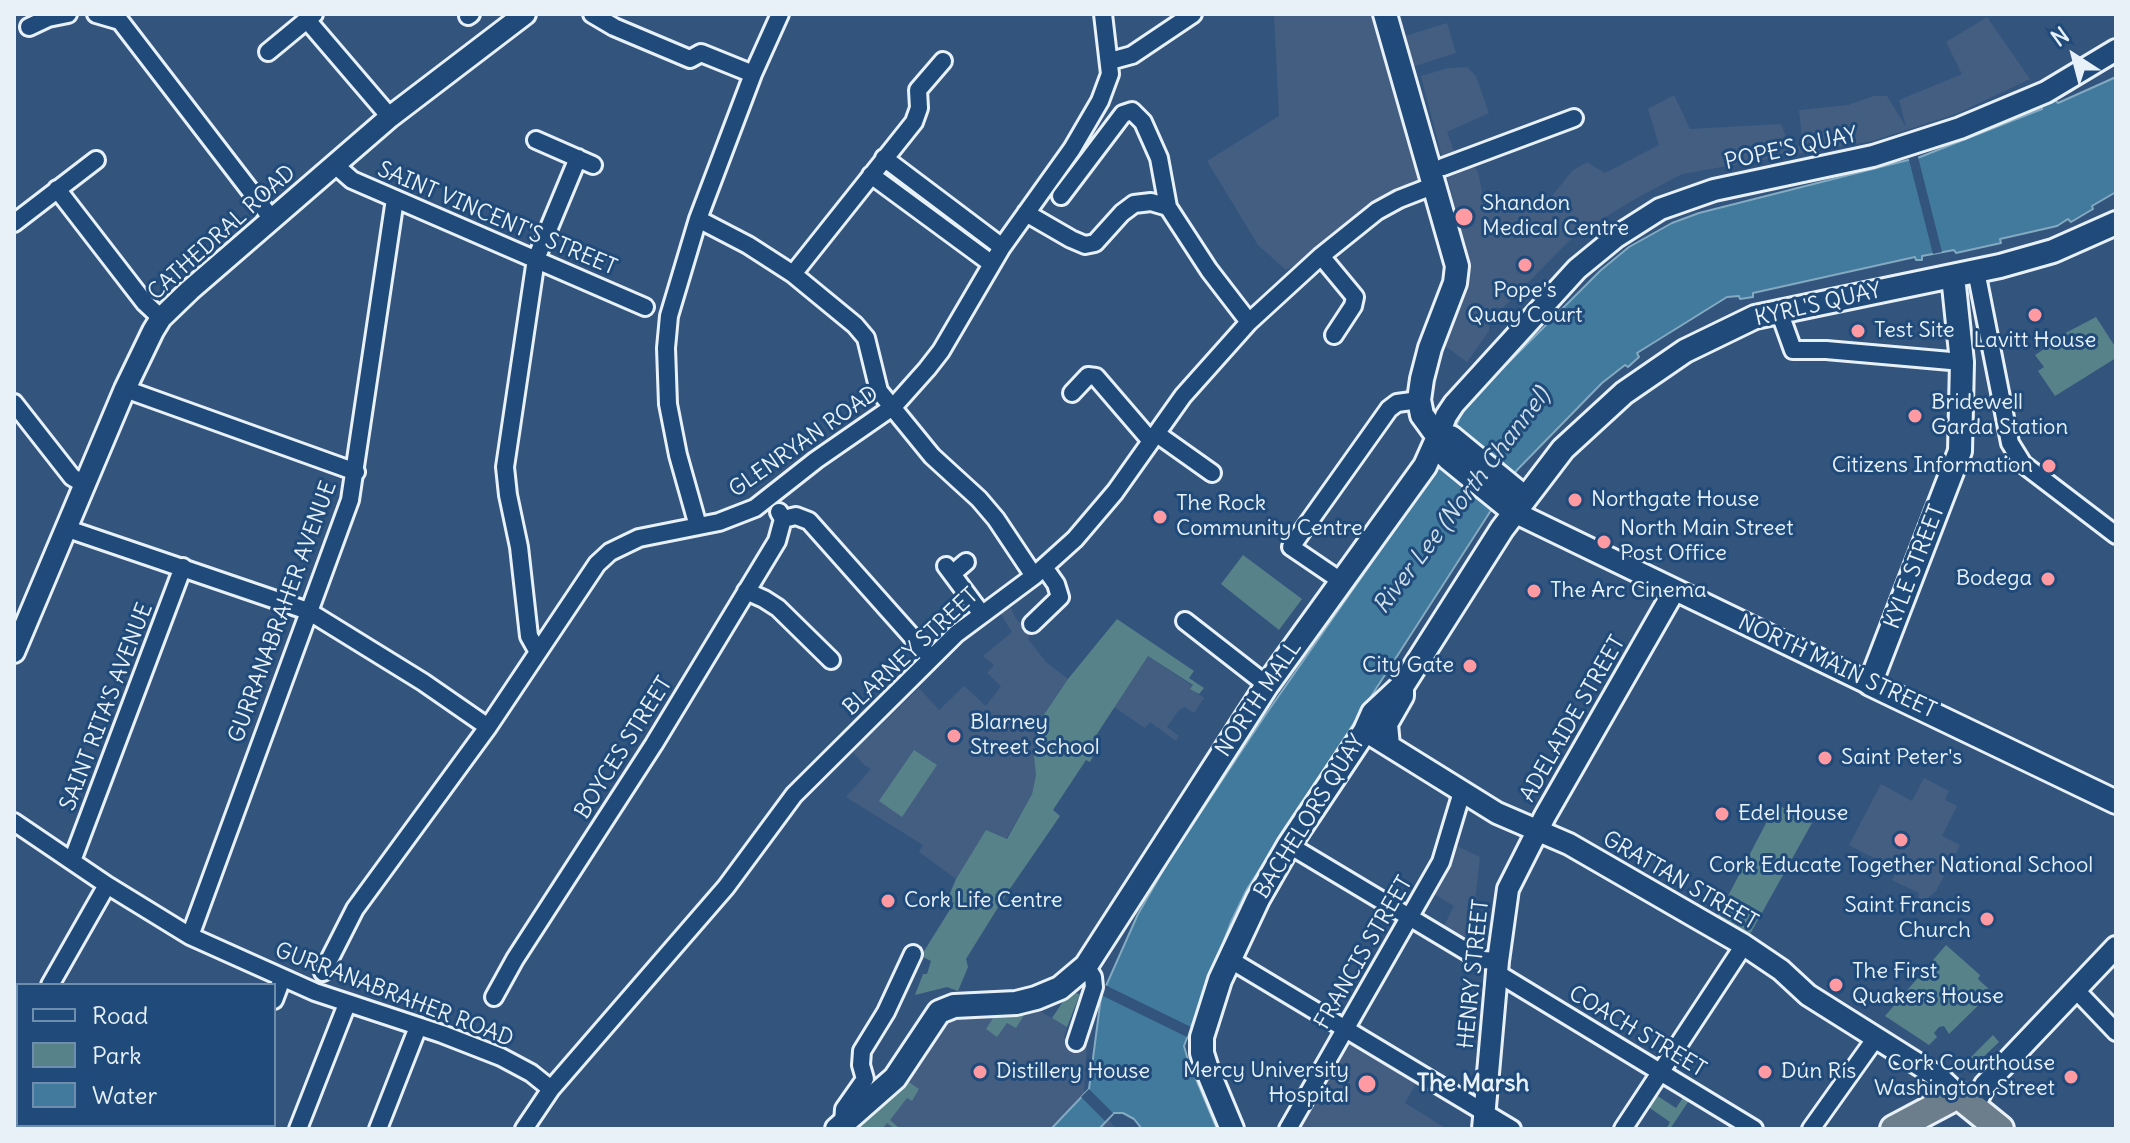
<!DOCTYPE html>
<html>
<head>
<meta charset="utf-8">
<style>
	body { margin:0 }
	#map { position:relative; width:2130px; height:1143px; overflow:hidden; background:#33547d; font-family:Delius,sans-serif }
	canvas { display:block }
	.frame { position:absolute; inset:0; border:16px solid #e8f1f8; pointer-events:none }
	.legend { position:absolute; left:16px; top:983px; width:260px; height:144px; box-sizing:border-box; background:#1f4a7a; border:2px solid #6f8dac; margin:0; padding:10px 14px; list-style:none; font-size:24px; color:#e8f1f8 }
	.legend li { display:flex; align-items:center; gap:16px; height:40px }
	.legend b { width:40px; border:2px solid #6f8dac }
	.north { position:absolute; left:2034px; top:16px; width:80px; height:80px; -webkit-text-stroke:6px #1f4a7a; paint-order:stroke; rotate:324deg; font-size:22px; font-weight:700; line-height:32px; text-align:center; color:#e8f1f8 }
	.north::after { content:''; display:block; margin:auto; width:28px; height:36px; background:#e8f1f8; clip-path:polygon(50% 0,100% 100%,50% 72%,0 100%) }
</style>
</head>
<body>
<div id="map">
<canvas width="2130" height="1143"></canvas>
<div class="frame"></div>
<ul class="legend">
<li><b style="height:10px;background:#1f4a7a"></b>Road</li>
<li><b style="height:22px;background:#58828a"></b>Park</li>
<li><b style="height:22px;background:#427a9d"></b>Water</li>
</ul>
<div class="north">N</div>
</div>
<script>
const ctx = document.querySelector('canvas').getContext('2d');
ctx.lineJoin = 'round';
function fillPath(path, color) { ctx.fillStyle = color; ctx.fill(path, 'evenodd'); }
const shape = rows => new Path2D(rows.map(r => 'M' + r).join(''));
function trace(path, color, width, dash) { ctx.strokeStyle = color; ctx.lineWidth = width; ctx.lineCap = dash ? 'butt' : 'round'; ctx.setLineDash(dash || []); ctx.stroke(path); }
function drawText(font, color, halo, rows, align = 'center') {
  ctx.font = font + ' Delius,sans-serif'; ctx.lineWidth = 6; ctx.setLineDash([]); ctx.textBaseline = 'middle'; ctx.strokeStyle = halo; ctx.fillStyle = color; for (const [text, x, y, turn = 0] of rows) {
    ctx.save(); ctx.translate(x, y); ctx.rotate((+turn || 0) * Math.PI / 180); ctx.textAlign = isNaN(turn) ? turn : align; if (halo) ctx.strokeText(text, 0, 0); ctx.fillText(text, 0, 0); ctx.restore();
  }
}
fillPath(shape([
	[1274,14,1375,14,1431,194,1386,213,1286,270,1258,245,1207,161,1279,116],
	[1987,17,2030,79,1956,114,1872,141,1682,174,1635,199,1574,236,1501,310,1497,307,1489,316,1489,331,1467,362,1445,346,1463,290,1465,246,1421,76,1448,68,1467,67,1476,76,1489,113,1447,132,1456,157,1467,153,1478,172,1483,196,1510,199,1552,196,1572,171,1587,162,1605,173,1659,145,1648,109,1674,95,1690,129,1781,124,1791,148,1803,145,1799,110,1848,105,1874,96,1887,96,1906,127,1899,100,1962,74,1946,42],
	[1447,23,1456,53,1412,67,1402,37],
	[1010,606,1016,619,1031,632,1028,639,1046,662,1068,679,1041,719,1034,757,1036,775,1032,794,1006,839,986,831,956,879,919,852,923,845,846,797,871,769,864,765,853,752,919,688,939,710,964,686,986,706,1001,686,987,673,994,665,983,656,1012,632,1000,613],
	[1148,656,1193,686,1191,689,1204,698,1194,713,1185,707,1179,710,1167,727,1179,736,1176,741,1150,722,1145,728,1114,707],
	[1924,778,1949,791,1945,800,1957,806,1942,836,1960,845,1936,891,1925,901,1918,898,1919,893,1892,880,1897,870,1849,845,1881,784,1912,801],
	[1451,843,1480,857,1472,929,1468,935,1459,938,1442,930,1454,906,1434,894,1443,877],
	[1033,1007,1067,1027,1064,1038,1087,1043,1084,1090,1116,1129,858,1129,901,1084,940,1020,961,1013],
	[1354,1039,1419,1078,1405,1103,1447,1129,1293,1129,1342,1044]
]), '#445e81');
fillPath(shape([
	[2096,317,2116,348,2116,358,2055,396,2038,371,2044,367,2035,355,2055,342,2054,339],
	[1243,555,1302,599,1279,630,1221,584],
	[1117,619,1194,671,1189,678,1204,688,1199,694,1190,689,1193,685,1148,656,1095,737,1100,742,1090,762,1086,760,1053,810,1060,816,1007,893,966,959,968,967,958,991,947,987,915,995,923,974,927,974,931,961,921,956,954,903,948,898,956,879,986,830,1007,839,1032,794,1036,775,1034,757,1041,719,1068,679],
	[914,750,937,765,902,817,879,801],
	[1776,804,1812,823,1749,936,1717,917],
	[1946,945,1980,975,1978,979,1992,992,1949,1034,1944,1026,1939,1027,1934,1033,1937,1037,1929,1045,1885,1016],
	[1075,993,1080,994,1067,1027,1052,1018,1064,1000],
	[1028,1009,1016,1028,1007,1023,997,1037,986,1029,995,1015],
	[1993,1035,1999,1042,1974,1066,1964,1072,1952,1068,1958,1061,1963,1065],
	[904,1079,919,1089,912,1101,907,1098,890,1120,900,1129,895,1129,887,1123,882,1129,858,1129],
	[1656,1095,1676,1108,1684,1096,1690,1099,1670,1129,1666,1129,1670,1122,1647,1106]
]), '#58828a');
const water = shape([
	[2116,77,2116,192,2092,206,2093,209,2071,222,2068,219,2057,226,2000,239,2001,243,1956,253,1954,250,1922,256,1922,260,1916,260,1915,257,1753,293,1753,297,1740,299,1739,296,1727,297,1637,353,1639,357,1628,367,1625,365,1602,383,1517,470,1247,889,1231,922,1184,1046,1188,1060,1217,1129,1142,1129,1134,1119,1123,1113,1114,1113,1099,1129,1051,1129,1089,1089,1101,997,1138,914,1168,862,1266,714,1435,472,1460,417,1470,401,1601,270,1629,247,1672,223,1699,213,1920,157,2042,109,2041,106,2055,100,2058,103,2116,77]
]);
fillPath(water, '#427a9d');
trace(water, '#84aac1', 2);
fillPath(shape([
	[1917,154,1918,157,1942,252,1933,254,1908,156],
	[1105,985,1191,1027,1187,1037,1101,995],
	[1089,1089,1113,1113,1105,1121,1081,1097]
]), '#33547d');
const minor = shape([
	[96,14,120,21,272,219],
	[592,14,614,27,690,59,701,53,753,74],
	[468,16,471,14],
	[307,20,390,117],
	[29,27,48,18,68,14],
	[268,52,314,14],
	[1110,61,1132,55,1193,14],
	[536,140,593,165],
	[884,158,1002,247],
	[335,165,352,180,645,307],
	[1443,167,1574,118],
	[871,175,992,264],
	[57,189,145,303,161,318],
	[1061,196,1123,114,1132,111,1143,122,1159,158,1168,207,1209,270,1249,322],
	[1026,213,1071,239,1085,245,1095,243,1122,213,1134,204,1151,202,1168,207],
	[698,219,748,245,793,274,855,325,866,338,879,391,932,456,979,499,996,519,1034,576],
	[14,223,96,160],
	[1321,256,1355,297,1353,306,1334,335],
	[1976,271,2010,443,2023,464,2116,535],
	[793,274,914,122,919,108,918,90,943,61],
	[1779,311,1793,350,1826,350,1962,362],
	[125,389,356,472],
	[1072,393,1088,376,1096,377,1151,441],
	[14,403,72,477,84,484],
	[1157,434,1212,473],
	[779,512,783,519,796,516,809,521,931,658],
	[698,526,678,455,668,404,666,348,669,316,698,219,753,74,780,14],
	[65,528,308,611,423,682,488,727],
	[946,566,981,613],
	[952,574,966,562],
	[1341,581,1291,547,1389,409,1397,403,1419,400],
	[746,591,764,599,778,608,831,660],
	[1185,621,1267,685],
	[1032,624,1060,597,1056,584,1044,567],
	[538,652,529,636,519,547,508,495,505,467,536,259,578,158],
	[14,822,107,885,190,936,315,992,442,1034,501,1057,531,1073,551,1089],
	[1289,845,1471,954,1483,960,1498,961],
	[72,861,183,567],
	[190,936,350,500,395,199],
	[1229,959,1512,1129],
	[323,972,355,909,488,727,597,564,610,552,639,538,719,522,755,508,816,460,894,406,927,369,941,351,1002,247,1072,149,1100,101,1110,74,1103,14],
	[1497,973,1754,1129],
	[50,985,107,885],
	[2075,989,2116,1032],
	[494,997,515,959,654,744,777,541,783,519],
	[274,1000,282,979],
	[1076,1042,1094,987,1093,977,1086,966],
	[14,1050,18,1043],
	[843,1123,844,1109,865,1079,861,1065,862,1051,886,1012,913,954],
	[214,1129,217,1125],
	[298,1129,347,1004],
	[378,1129,418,1027],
	[524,1129,551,1089,726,887,794,795,956,634,1034,576,1075,539,1115,492,1183,396,1249,322,1321,256,1377,211,1399,199,1435,185],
	[1288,1129,1441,862,1462,792],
	[1623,1129,1744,945],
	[1811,1129,1875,1039]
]);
const tertiary = shape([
	[1438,437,1446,416,1454,404,1577,269,1616,237,1660,209,1714,190,1873,156,1960,128,2046,92,2116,50],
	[1514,512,1870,684],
	[14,652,125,389,153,331,161,318,190,290,390,117,525,14],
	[1365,731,1497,813,1569,844,1744,945,1781,970,1808,995,1940,1078,1958,1095],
	[1389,746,1387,724,1403,696,1403,685],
	[1973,1107,1985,1085,2116,947],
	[1483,1129,1498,961,1508,889,1545,816,1674,591]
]);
const secondary = shape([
	[1385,14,1457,266,1455,283,1430,348,1422,379,1419,400,1422,415,1438,437,1443,453,1449,459,1514,512],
	[1953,276,1962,362,1960,451,1870,684,2116,802],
	[1438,437,1451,437,1524,497],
	[837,1129,895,1078,939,1012,954,1006,1016,1003,1036,998,1060,988,1086,966,1267,685,1425,466,1438,437],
	[1232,1129,1207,1069,1202,1053,1202,1037,1220,980,1258,899,1289,845,1365,731,1373,713,1403,685,1502,529,1563,449,1624,393,1685,351,1755,317,2000,266,2053,251,2116,223]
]);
const trunk = shape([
	[1894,1129,1958,1095,2000,1129]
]);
trace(minor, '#e8f1f8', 22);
trace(tertiary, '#e8f1f8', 26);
trace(secondary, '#e8f1f8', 28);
trace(trunk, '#e8f1f8', 32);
trace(minor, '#1f4a7a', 16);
trace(tertiary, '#1f4a7a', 20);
trace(secondary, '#1f4a7a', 22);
trace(trunk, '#6c7d8c', 26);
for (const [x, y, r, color] of [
	[1464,217,10,"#ff9aa2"],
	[1525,265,8,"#ff9aa2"],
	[2035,315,8,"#ff9aa2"],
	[1858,331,8,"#ff9aa2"],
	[1915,416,8,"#ff9aa2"],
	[2049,466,8,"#ff9aa2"],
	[1575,500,8,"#ff9aa2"],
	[1160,517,8,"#ff9aa2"],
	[1604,542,8,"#ff9aa2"],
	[2048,579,8,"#ff9aa2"],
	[1534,591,8,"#ff9aa2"],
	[1470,666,8,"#ff9aa2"],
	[954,736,8,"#ff9aa2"],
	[1825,758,8,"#ff9aa2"],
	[1722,814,8,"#ff9aa2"],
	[1901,840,8,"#ff9aa2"],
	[888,901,8,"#ff9aa2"],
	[1987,919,8,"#ff9aa2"],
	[1836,985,8,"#ff9aa2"],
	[980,1072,8,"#ff9aa2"],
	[1765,1072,8,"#ff9aa2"],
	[2071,1077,8,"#ff9aa2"],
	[1367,1084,10,"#ff9aa2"]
]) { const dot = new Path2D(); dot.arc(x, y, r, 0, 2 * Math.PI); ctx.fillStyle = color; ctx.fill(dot); trace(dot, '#1f4a7a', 3); }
drawText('22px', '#e8f1f8', '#1f4a7a', [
	["POPE'S QUAY",1791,149,-12],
	["SAINT VINCENT'S STREET",497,219,23],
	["CATHEDRAL ROAD",222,233,-42],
	["KYRL'S QUAY",1818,305,-13],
	["GLENRYAN ROAD",804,442,-35],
	["KYLE STREET",1915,567,-69],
	["GURRANABRAHER AVENUE",283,612,-70],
	["BLARNEY STREET",911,652,-43],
	["NORTH MAIN STREET",1837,667,25],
	["NORTH MALL",1259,699,-56],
	["SAINT RITA'S AVENUE",107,707,-69],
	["ADELAIDE STREET",1573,719,-60],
	["BOYCES STREET",624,748,-58],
	["BACHELORS QUAY",1310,817,-58],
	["GRATTAN STREET",1680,881,30],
	["FRANCIS STREET",1364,953,-60],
	["HENRY STREET",1474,974,-84],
	["GURRANABRAHER ROAD",394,995,21],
	["COACH STREET",1637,1032,31]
]);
drawText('22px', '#e8f1f8', '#1f4a7a', [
	["Shandon",1482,204],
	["Medical Centre",1482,229],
	["Pope's",1525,291,"center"],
	["Quay Court",1525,316,"center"],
	["Test Site",1874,331],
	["Lavitt House",2035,341,"center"],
	["Bridewell",1931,403],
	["Garda Station",1931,428],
	["Citizens Information",2033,466,"right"],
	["Northgate House",1591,500],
	["The Rock",1176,504],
	["Community Centre",1176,529],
	["North Main Street",1620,529],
	["Post Office",1620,554],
	["Bodega",2032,579,"right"],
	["The Arc Cinema",1550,591],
	["City Gate",1454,666,"right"],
	["Blarney",970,723],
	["Street School",970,748],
	["Saint Peter's",1841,758],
	["Edel House",1738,814],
	["Cork Educate Together National School",1901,866,"center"],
	["Cork Life Centre",904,901],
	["Saint Francis",1971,906,"right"],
	["Church",1971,931,"right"],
	["The First",1852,972],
	["Quakers House",1852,997],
	["Cork Courthouse",2055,1064,"right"],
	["Washington Street",2055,1089,"right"],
	["Mercy University",1349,1071,"right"],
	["Hospital",1349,1096,"right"],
	["Distillery House",996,1072],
	["Dún Rís",1781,1072]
], 'left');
drawText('italic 24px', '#cfdfea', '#1f4a7a', [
	["River Lee (North Channel)",1462,501,-53]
]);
drawText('bold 24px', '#e8f1f8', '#1f4a7a', [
	["The Marsh",1473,1084]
]);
</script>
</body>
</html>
